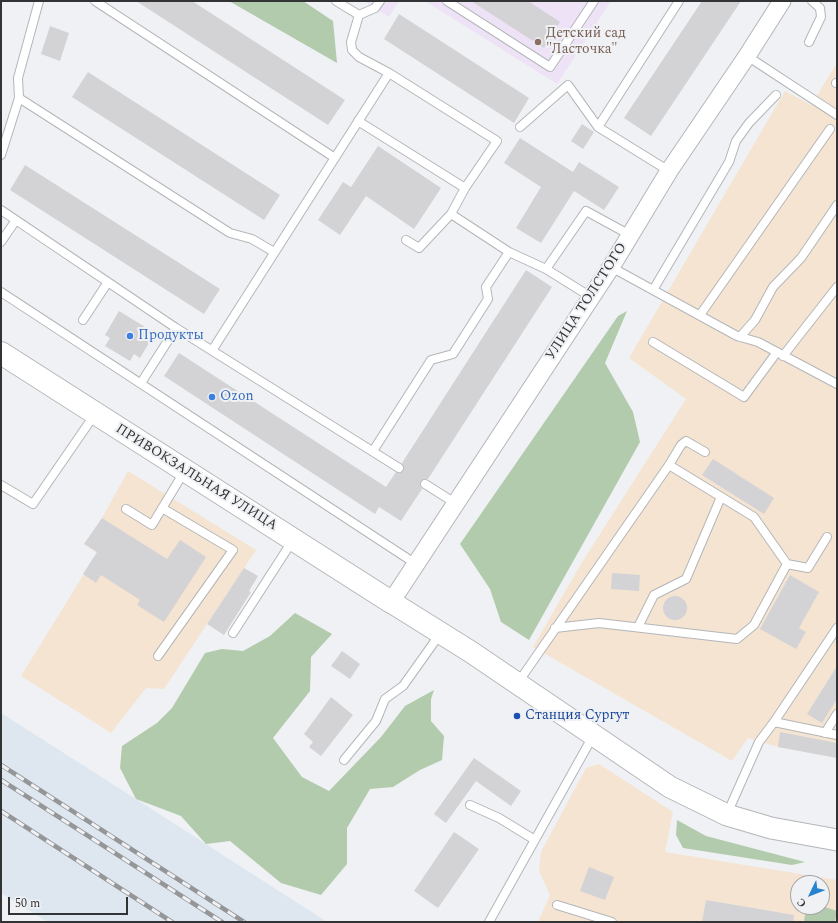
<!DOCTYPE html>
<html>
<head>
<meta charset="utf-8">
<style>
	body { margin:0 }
	#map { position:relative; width:838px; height:923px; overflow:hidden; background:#eff1f4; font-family:Spectral,serif }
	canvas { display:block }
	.frame { position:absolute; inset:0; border:2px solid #323334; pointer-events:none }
	.north { position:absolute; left:790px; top:875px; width:40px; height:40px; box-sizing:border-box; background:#eff1f4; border:1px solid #a3a5a7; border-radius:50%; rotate:227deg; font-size:11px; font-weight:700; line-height:16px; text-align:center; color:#323334 }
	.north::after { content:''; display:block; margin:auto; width:14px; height:18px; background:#2982cf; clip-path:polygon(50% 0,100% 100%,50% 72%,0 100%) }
	.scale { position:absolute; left:8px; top:897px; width:120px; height:18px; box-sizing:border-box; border:2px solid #323334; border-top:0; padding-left:5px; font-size:12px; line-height:14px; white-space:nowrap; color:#323334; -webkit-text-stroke:3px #eff1f4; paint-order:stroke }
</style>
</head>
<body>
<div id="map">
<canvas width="838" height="923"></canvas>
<div class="frame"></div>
<div class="north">С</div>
<div class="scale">50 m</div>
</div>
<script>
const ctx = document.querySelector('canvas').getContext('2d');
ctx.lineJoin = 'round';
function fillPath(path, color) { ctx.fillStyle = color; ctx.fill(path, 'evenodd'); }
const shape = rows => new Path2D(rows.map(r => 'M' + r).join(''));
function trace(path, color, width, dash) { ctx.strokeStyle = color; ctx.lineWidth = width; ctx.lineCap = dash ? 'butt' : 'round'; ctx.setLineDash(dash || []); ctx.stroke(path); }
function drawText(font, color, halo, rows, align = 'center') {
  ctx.font = font + ' Spectral,serif'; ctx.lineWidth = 4; ctx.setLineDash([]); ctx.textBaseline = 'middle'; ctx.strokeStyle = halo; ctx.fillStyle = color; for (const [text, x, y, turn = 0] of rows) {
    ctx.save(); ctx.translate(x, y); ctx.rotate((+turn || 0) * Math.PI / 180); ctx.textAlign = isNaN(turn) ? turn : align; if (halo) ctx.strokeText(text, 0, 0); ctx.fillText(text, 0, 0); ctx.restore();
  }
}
fillPath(shape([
	[1,713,136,799,327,922,48,922,1,893]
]), '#dee7ef');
fillPath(shape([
	[837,63,837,758,778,747,748,738,732,761,533,647,581,564,686,399,629,358,785,91,811,105],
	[128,471,256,550,164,689,146,688,111,733,21,676,97,553,84,544,102,518],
	[599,764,673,812,665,852,837,880,837,922,538,922,550,895,539,871,541,852,586,768],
	[798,883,822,883,822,907,798,907]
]), '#f5e4d2');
fillPath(shape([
	[364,1,399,1,389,17],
	[425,1,611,1,557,84]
]), '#eee2f6');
fillPath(shape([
	[229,1,303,1,333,21,337,63],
	[627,311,605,363,633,412,640,442,529,640,501,622,490,589,460,544,618,316],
	[295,613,332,634,311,657,310,691,273,738,302,777,329,791,381,737,405,706,434,690,431,699,431,721,444,736,442,760,420,770,393,787,370,789,347,828,347,864,321,895,281,883,230,841,206,844,181,816,136,799,120,768,122,746,157,723,172,708,205,653,222,649,243,651,270,636],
	[677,820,706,836,805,862,792,865,683,848,676,835],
	[822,906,837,911,835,922,806,922,804,920,807,907,822,907]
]), '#b2cbac');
fillPath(shape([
	[136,1,192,1,345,100,328,125],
	[471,1,528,1,560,22,544,48],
	[702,1,741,1,651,136,624,118],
	[399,14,529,98,514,123,384,39],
	[50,26,69,33,60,61,41,54],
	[88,72,280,195,264,220,72,97],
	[582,124,594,132,583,149,571,141],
	[520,138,573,172,579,162,619,187,604,210,574,191,541,243,516,228,541,187,504,163],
	[378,146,441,188,414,229,366,196,340,235,318,220,343,182,351,187],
	[25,165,220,289,204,314,10,190],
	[526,270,552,287,428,479,425,479,421,481,420,484,422,489,401,521,379,507,375,514,164,376,179,353,386,487,396,472,399,473,403,471,404,468,402,463],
	[119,311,155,333,140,358,134,354,130,361,105,346,110,338,105,335],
	[713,459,774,498,764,514,702,475],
	[102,518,167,559,180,540,206,557,164,622,137,605,140,600,101,575,96,583,83,574,97,552,84,544],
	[244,568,258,576,249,591,251,592,224,635,207,624],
	[612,573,640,575,639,591,611,589],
	[790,575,819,592,799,628,806,632,796,649,760,629],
	'663 608a12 12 0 1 1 24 0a12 12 0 1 1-24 0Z',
	[342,651,360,664,350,679,331,666],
	[837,666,837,699,822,723,807,714],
	[331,697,353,715,321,756,309,747,313,742,304,734],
	[780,732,837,743,837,758,778,747],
	[474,758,521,791,511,806,476,781,446,823,434,814],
	[454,832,479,849,438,908,414,891],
	[589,867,614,877,605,900,580,891],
	[706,900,794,915,793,922,702,922]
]), '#d3d3d6');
const service = shape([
	[95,1,335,158],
	[336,1,359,15,351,42,352,50,359,57,389,73,497,141,465,188,451,214,509,252,546,269,591,297],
	[447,1,550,67,594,1],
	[359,15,375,8,380,1],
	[809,42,821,17,820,8,812,1],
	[747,56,837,115],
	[836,83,837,83],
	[19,98,230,233,252,239,274,252],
	[358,121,465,188],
	[520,127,568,85,598,127,669,171],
	[598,127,679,1],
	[1,155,19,98,18,78,39,1],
	[1,210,176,328,399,468],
	[406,240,419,248,451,214],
	[1,242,16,220],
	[611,267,737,336,758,342,837,384],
	[546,269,586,211,630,235],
	[653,290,729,162,736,141,749,123,776,95],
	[1,292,416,564],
	[700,315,830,129],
	[83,320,108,282],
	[740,337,755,320,773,287,801,258,837,205],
	[653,342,744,397,777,352],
	[213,349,389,73],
	[783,356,837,287],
	[141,383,176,328],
	[373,451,431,360,453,354,488,299,486,287,509,252],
	[425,484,455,503],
	[1,485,33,504,95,414],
	[126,509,152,525,184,472],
	[787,564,808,568,827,537],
	[638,627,654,595,686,579,721,497],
	[555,628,599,623,737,639,754,625,787,564,754,517,669,465],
	[233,633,293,540],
	[158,656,233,550,162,508],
	[517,684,669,465,681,445,686,441,705,452],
	[774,722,837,735],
	[825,733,837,714],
	[344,760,376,721,385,699,403,686,440,634],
	[470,805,499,818,535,840],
	[727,814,759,742,774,722,837,628],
	[557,905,612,922],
	[489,922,593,736]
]);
const minor = shape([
	[391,602,611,267,669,171,747,56,782,1]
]);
const tertiary = shape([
	[391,602,471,652,670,787,727,815,771,828,837,840]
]);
const secondary = shape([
	[1,353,391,602]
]);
trace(service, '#b3b6b8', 10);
trace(minor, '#b3b6b8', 19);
trace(tertiary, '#b3b6b8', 23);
trace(secondary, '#b3b6b8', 24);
trace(service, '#fff', 8);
trace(minor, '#fff', 17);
trace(tertiary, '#fff', 21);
trace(secondary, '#fff', 22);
const rail = shape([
	[1,765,244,922],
	[1,780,222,922],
	[1,811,172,922]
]);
trace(rail, '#949698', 4.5);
trace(rail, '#eff1f4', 3, [9]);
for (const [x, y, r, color] of [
	[538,42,4,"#8d6e63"],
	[130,336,4,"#3f7fe0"],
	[212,397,4,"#3f7fe0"],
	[517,716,4,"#1a4fb4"]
]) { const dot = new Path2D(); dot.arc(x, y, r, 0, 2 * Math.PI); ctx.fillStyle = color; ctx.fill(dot); trace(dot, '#eff1f4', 1.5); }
drawText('14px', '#785e54', '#eff1f4', [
	["Детский сад",546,34],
	["\"Ласточка\"",546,50]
], 'left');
drawText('14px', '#323334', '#eff1f4', [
	["УЛИЦА ТОЛСТОГО",587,302,-57],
	["ПРИВОКЗАЛЬНАЯ УЛИЦА",196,478,32]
]);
drawText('14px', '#366cbe', '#eff1f4', [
	["Продукты",138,336],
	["Ozon",220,397]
], 'left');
drawText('14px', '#164399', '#eff1f4', [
	["Станция Сургут",525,716]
], 'left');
</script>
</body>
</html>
